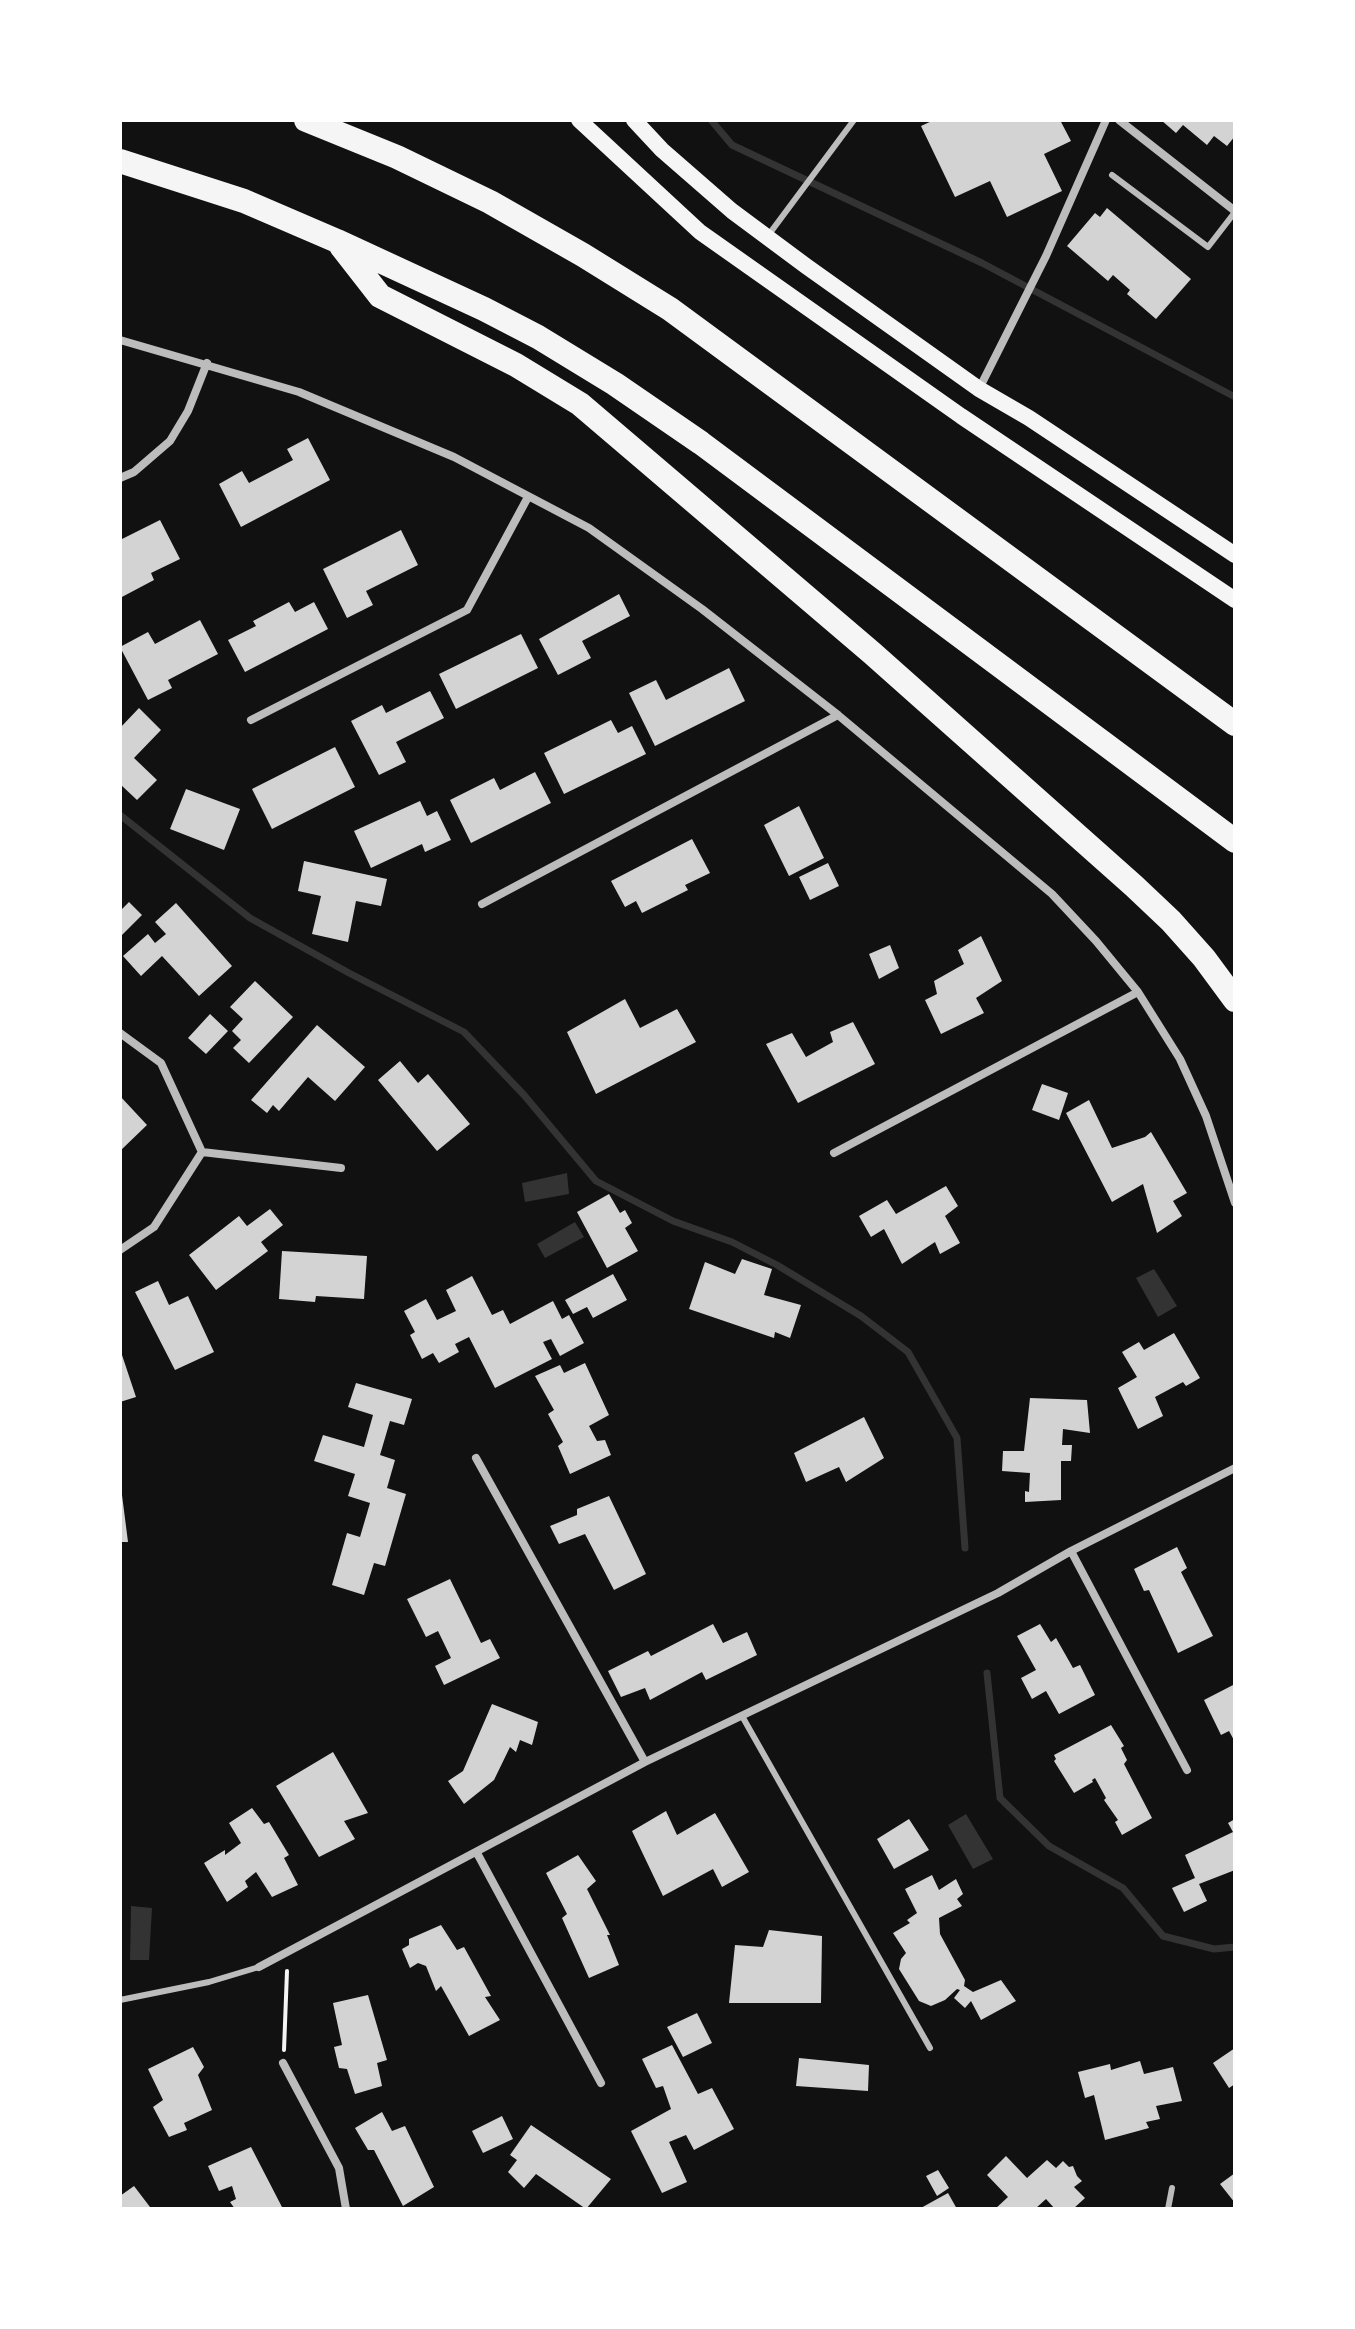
<!DOCTYPE html>
<html>
<head>
<meta charset="utf-8">
<style>
	body { margin:0 }
	#map { position:relative; width:1355px; height:2329px; overflow:hidden; background:#111; font-family:"Work Sans",sans-serif }
	canvas { display:block }
	.frame { position:absolute; inset:0; border:122px solid #fff; pointer-events:none }
</style>
</head>
<body>
<div id="map">
<canvas width="1355" height="2329"></canvas>
<div class="frame"></div>
</div>
<script>
const ctx = document.querySelector('canvas').getContext('2d');
ctx.lineJoin = 'round';
function fillPath(path, color) { ctx.fillStyle = color; ctx.fill(path, 'evenodd'); }
const shape = rows => new Path2D(rows.map(r => 'M' + r).join(''));
function trace(path, color, width, dash) { ctx.strokeStyle = color; ctx.lineWidth = width; ctx.lineCap = dash ? 'butt' : 'round'; ctx.setLineDash(dash || []); ctx.stroke(path); }
fillPath(shape([
	[567,1173,569,1194,525,1202,522,1183],
	[575,1222,584,1237,545,1258,537,1244],
	[1154,1269,1177,1306,1158,1317,1136,1278],
	[966,1814,993,1859,973,1869,948,1825],
	[131,1906,152,1908,149,1960,130,1960]
]), '#333');
trace(shape([
	[711,120,732,145,982,263,1235,397],
	[120,815,250,918,349,973,464,1032,524,1095,596,1181,673,1221,732,1242,777,1265,861,1316,908,1352,957,1438,965,1548],
	[987,1673,1000,1798,1049,1846,1123,1888,1163,1936,1214,1949,1235,1947]
]), '#333', 7);
fillPath(shape([
	[934,120,1060,120,1071,141,1044,154,1062,191,1007,217,990,181,955,197,921,126],
	[1161,120,1235,120,1235,136,1227,146,1214,136,1207,145,1183,125,1176,133],
	[1107,208,1191,279,1156,319,1127,294,1130,290,1113,275,1108,281,1067,246,1095,213,1100,217],
	[308,438,330,480,241,527,219,484,242,471,249,483,293,460,287,449],
	[160,520,180,559,151,573,154,580,120,598,120,540],
	[401,530,418,565,366,591,373,605,347,618,323,569],
	[619,594,630,616,582,641,591,658,558,675,539,639],
	[289,602,295,612,314,602,328,629,245,672,228,640,256,626,253,621],
	[200,620,218,654,168,680,172,688,148,700,120,647,148,632,155,644],
	[521,634,538,668,456,709,439,674],
	[729,668,745,701,655,746,629,693,656,680,666,700],
	[430,691,444,718,396,742,406,762,379,775,351,721,382,705,386,713],
	[139,708,161,730,134,758,157,780,137,800,120,784,120,728],
	[611,720,618,733,632,726,646,754,564,794,544,753],
	[335,747,355,787,272,829,252,789],
	[535,772,551,803,471,843,450,800,494,778,500,790],
	[186,789,240,809,224,850,170,829],
	[420,801,427,816,437,811,451,840,425,852,422,844,371,868,354,831],
	[799,806,824,858,789,876,764,825],
	[692,839,710,873,685,885,688,890,642,913,636,901,625,907,611,881],
	[304,861,387,879,381,906,356,901,348,942,312,934,321,896,298,891],
	[828,863,839,886,810,900,799,877],
	[129,902,142,915,120,937,120,911],
	[176,903,232,966,199,996,162,956,141,976,123,956,148,934,155,943,166,934,155,922],
	[981,936,1002,981,976,998,984,1013,941,1034,925,1000,937,994,934,981,964,964,958,950],
	[890,945,899,968,879,979,869,954],
	[255,981,293,1017,249,1063,233,1048,241,1040,232,1031,243,1019,230,1007],
	[625,999,640,1028,677,1009,696,1042,596,1094,567,1032],
	[210,1014,228,1031,206,1054,188,1038],
	[853,1022,875,1064,798,1103,766,1044,792,1033,806,1057,833,1042,830,1032],
	[317,1025,365,1067,335,1101,308,1077,279,1111,273,1105,267,1113,251,1100],
	[400,1061,418,1083,428,1074,470,1124,437,1151,378,1080],
	[1042,1084,1068,1093,1059,1120,1032,1110],
	[120,1096,147,1125,120,1151],
	[1089,1100,1112,1148,1145,1137,1151,1132,1187,1193,1173,1201,1182,1216,1157,1233,1143,1184,1112,1202,1066,1113],
	[946,1186,958,1206,945,1216,960,1243,940,1254,935,1242,902,1264,884,1229,871,1237,859,1216,887,1200,896,1214],
	[609,1194,620,1213,625,1210,632,1223,625,1228,638,1251,607,1268,577,1212],
	[270,1209,283,1225,261,1242,268,1251,216,1290,189,1255,239,1216,247,1226],
	[282,1251,367,1256,364,1299,316,1296,315,1302,279,1299],
	[742,1259,772,1269,764,1295,801,1305,790,1338,775,1332,774,1338,689,1309,705,1262,735,1274],
	[613,1274,627,1300,593,1318,587,1307,573,1314,565,1300],
	[472,1276,492,1315,503,1310,510,1324,553,1301,562,1319,569,1315,584,1343,560,1356,551,1339,543,1342,552,1359,495,1388,469,1337,455,1344,459,1352,439,1363,433,1353,422,1359,410,1335,415,1332,404,1311,426,1299,437,1320,456,1311,446,1290],
	[158,1281,169,1305,188,1296,214,1352,175,1370,135,1292],
	[1174,1333,1200,1378,1186,1386,1183,1382,1155,1397,1163,1416,1138,1429,1118,1388,1137,1377,1122,1352,1139,1342,1144,1350],
	[120,1349,136,1397,120,1402],
	[585,1363,609,1415,589,1426,597,1441,605,1440,611,1455,570,1474,558,1446,563,1442,548,1414,554,1410,535,1376,560,1365,564,1373],
	[356,1383,412,1399,404,1425,390,1421,380,1455,395,1460,387,1488,406,1494,385,1566,374,1563,364,1595,332,1585,347,1533,360,1537,370,1503,348,1496,355,1474,314,1461,323,1435,364,1447,373,1415,348,1407],
	[1030,1398,1087,1400,1090,1433,1063,1429,1062,1445,1072,1445,1071,1461,1061,1461,1061,1500,1025,1502,1025,1491,1029,1492,1030,1473,1002,1471,1003,1451,1024,1451],
	[864,1417,884,1458,846,1482,839,1467,806,1482,794,1453],
	[120,1495,122,1495,128,1542,120,1542],
	[609,1496,646,1574,614,1590,585,1534,559,1544,550,1526,577,1515,577,1509],
	[1177,1547,1187,1568,1181,1572,1213,1636,1178,1653,1149,1590,1144,1591,1134,1569],
	[450,1579,481,1643,490,1639,500,1658,444,1685,435,1666,451,1658,438,1631,426,1637,407,1599],
	[713,1624,723,1643,747,1632,757,1655,706,1680,702,1672,650,1700,645,1688,621,1697,608,1671,648,1651,651,1656],
	[1040,1624,1051,1642,1056,1638,1073,1668,1080,1665,1095,1695,1059,1714,1046,1691,1032,1699,1021,1678,1036,1670,1017,1636],
	[1235,1684,1235,1742,1229,1731,1221,1735,1204,1700],
	[492,1704,538,1722,532,1745,520,1740,516,1752,510,1747,494,1780,464,1804,448,1781,463,1771],
	[1111,1725,1124,1746,1121,1748,1127,1760,1124,1764,1152,1818,1122,1835,1115,1822,1118,1820,1104,1800,1106,1798,1095,1778,1092,1780,1093,1782,1074,1793,1054,1761,1056,1759,1054,1755],
	[333,1752,368,1813,344,1821,355,1839,319,1857,276,1786],
	[252,1808,264,1824,269,1822,289,1855,284,1858,298,1885,272,1897,256,1872,245,1881,248,1887,227,1902,204,1863,225,1850,225,1855,241,1843,229,1823],
	[666,1811,677,1835,715,1813,749,1872,722,1887,713,1869,663,1896,632,1831],
	[909,1819,929,1850,894,1869,877,1839],
	[1235,1819,1235,1870,1199,1884,1207,1901,1184,1912,1172,1888,1195,1878,1185,1855,1233,1832,1228,1823],
	[578,1855,596,1881,587,1889,610,1935,607,1935,619,1965,589,1978,562,1918,567,1914,546,1873],
	[932,1875,939,1890,956,1879,963,1894,957,1899,962,1906,939,1918,940,1934,965,1980,964,1986,973,1992,1001,1980,1016,2001,981,2020,971,2001,965,2008,954,1998,960,1990,957,1989,945,2000,931,2006,919,2001,899,1969,901,1959,906,1953,893,1933,910,1923,907,1920,917,1913,905,1889],
	[441,1925,457,1950,464,1947,491,1996,485,1997,500,2020,469,2036,441,1986,436,1991,426,1966,418,1963,410,1968,402,1949,409,1945,409,1939],
	[769,1930,822,1936,821,2003,729,2003,735,1945,763,1947],
	[368,1995,387,2060,377,2063,382,2086,355,2094,347,2069,339,2068,334,2047,342,2045,333,2003],
	[697,2013,712,2043,683,2057,667,2027],
	[672,2045,698,2094,712,2088,734,2129,694,2150,686,2135,669,2142,687,2182,662,2193,631,2131,671,2109,663,2086,656,2088,642,2059],
	[193,2047,204,2067,198,2075,212,2110,184,2123,187,2130,169,2137,153,2107,163,2100,148,2069],
	[1235,2048,1235,2084,1229,2088,1213,2063],
	[799,2058,869,2065,868,2091,796,2086],
	[1140,2061,1144,2074,1173,2067,1182,2101,1156,2106,1160,2119,1146,2122,1149,2128,1105,2140,1094,2095,1085,2098,1078,2072,1110,2064,1111,2070],
	[382,2112,392,2131,405,2126,434,2187,403,2206,374,2150,368,2150,355,2128],
	[502,2116,513,2139,483,2153,472,2131],
	[531,2125,611,2179,586,2209,536,2174,524,2188,508,2172,517,2160,510,2155],
	[251,2147,283,2209,235,2209,230,2202,236,2199,232,2186,219,2191,208,2166],
	[1006,2156,1027,2178,1047,2160,1056,2168,1063,2161,1069,2167,1073,2166,1077,2176,1082,2181,1074,2187,1085,2198,1073,2209,1055,2209,1046,2199,1035,2209,995,2209,1008,2197,987,2175],
	[938,2170,949,2188,937,2196,926,2176],
	[1235,2173,1235,2203,1220,2184],
	[134,2186,150,2207,120,2209,120,2196],
	[948,2193,957,2209,919,2209]
]), '#d3d3d3');
trace(shape([
	[284,2050,287,1971]
]), '#f5f5f5', 4);
trace(shape([
	[1112,175,1208,247,1235,212],
	[767,237,854,120],
	[742,1716,930,2048],
	[120,2000,209,1982,259,1967],
	[1168,2209,1172,2188]
]), '#bcbcbc', 6);
trace(shape([
	[1119,120,1235,211],
	[120,340,299,392,454,457,589,528,702,609,838,715,1052,894,1096,941,1138,992,1180,1059,1206,1116,1235,1203],
	[979,389,1046,256,1106,120],
	[120,478,134,472,170,441,188,411,207,363],
	[251,720,467,610,528,497],
	[482,904,838,715],
	[120,1033,161,1063,202,1152],
	[202,1152,341,1168],
	[834,1153,1138,992],
	[120,1250,154,1227,202,1152],
	[476,1458,645,1762],
	[1071,1551,1187,1770],
	[477,1853,601,2083],
	[259,1967,645,1762,998,1593,1071,1551,1235,1468],
	[283,2063,339,2168,346,2209]
]), '#bcbcbc', 8);
trace(shape([
	[579,120,700,232,961,416,1235,600],
	[634,120,662,150,732,211,806,266,979,389,1029,418,1235,555]
]), '#f5f5f5', 16);
trace(shape([
	[306,120,397,157,490,202,583,255,670,309,1235,724],
	[120,161,244,201,337,241,484,309,538,337,615,384,701,443,1235,841],
	[341,246,380,296,516,365,580,404,872,653,1134,886,1171,921,1204,958,1235,1000]
]), '#f5f5f5', 24);
</script>
</body>
</html>
